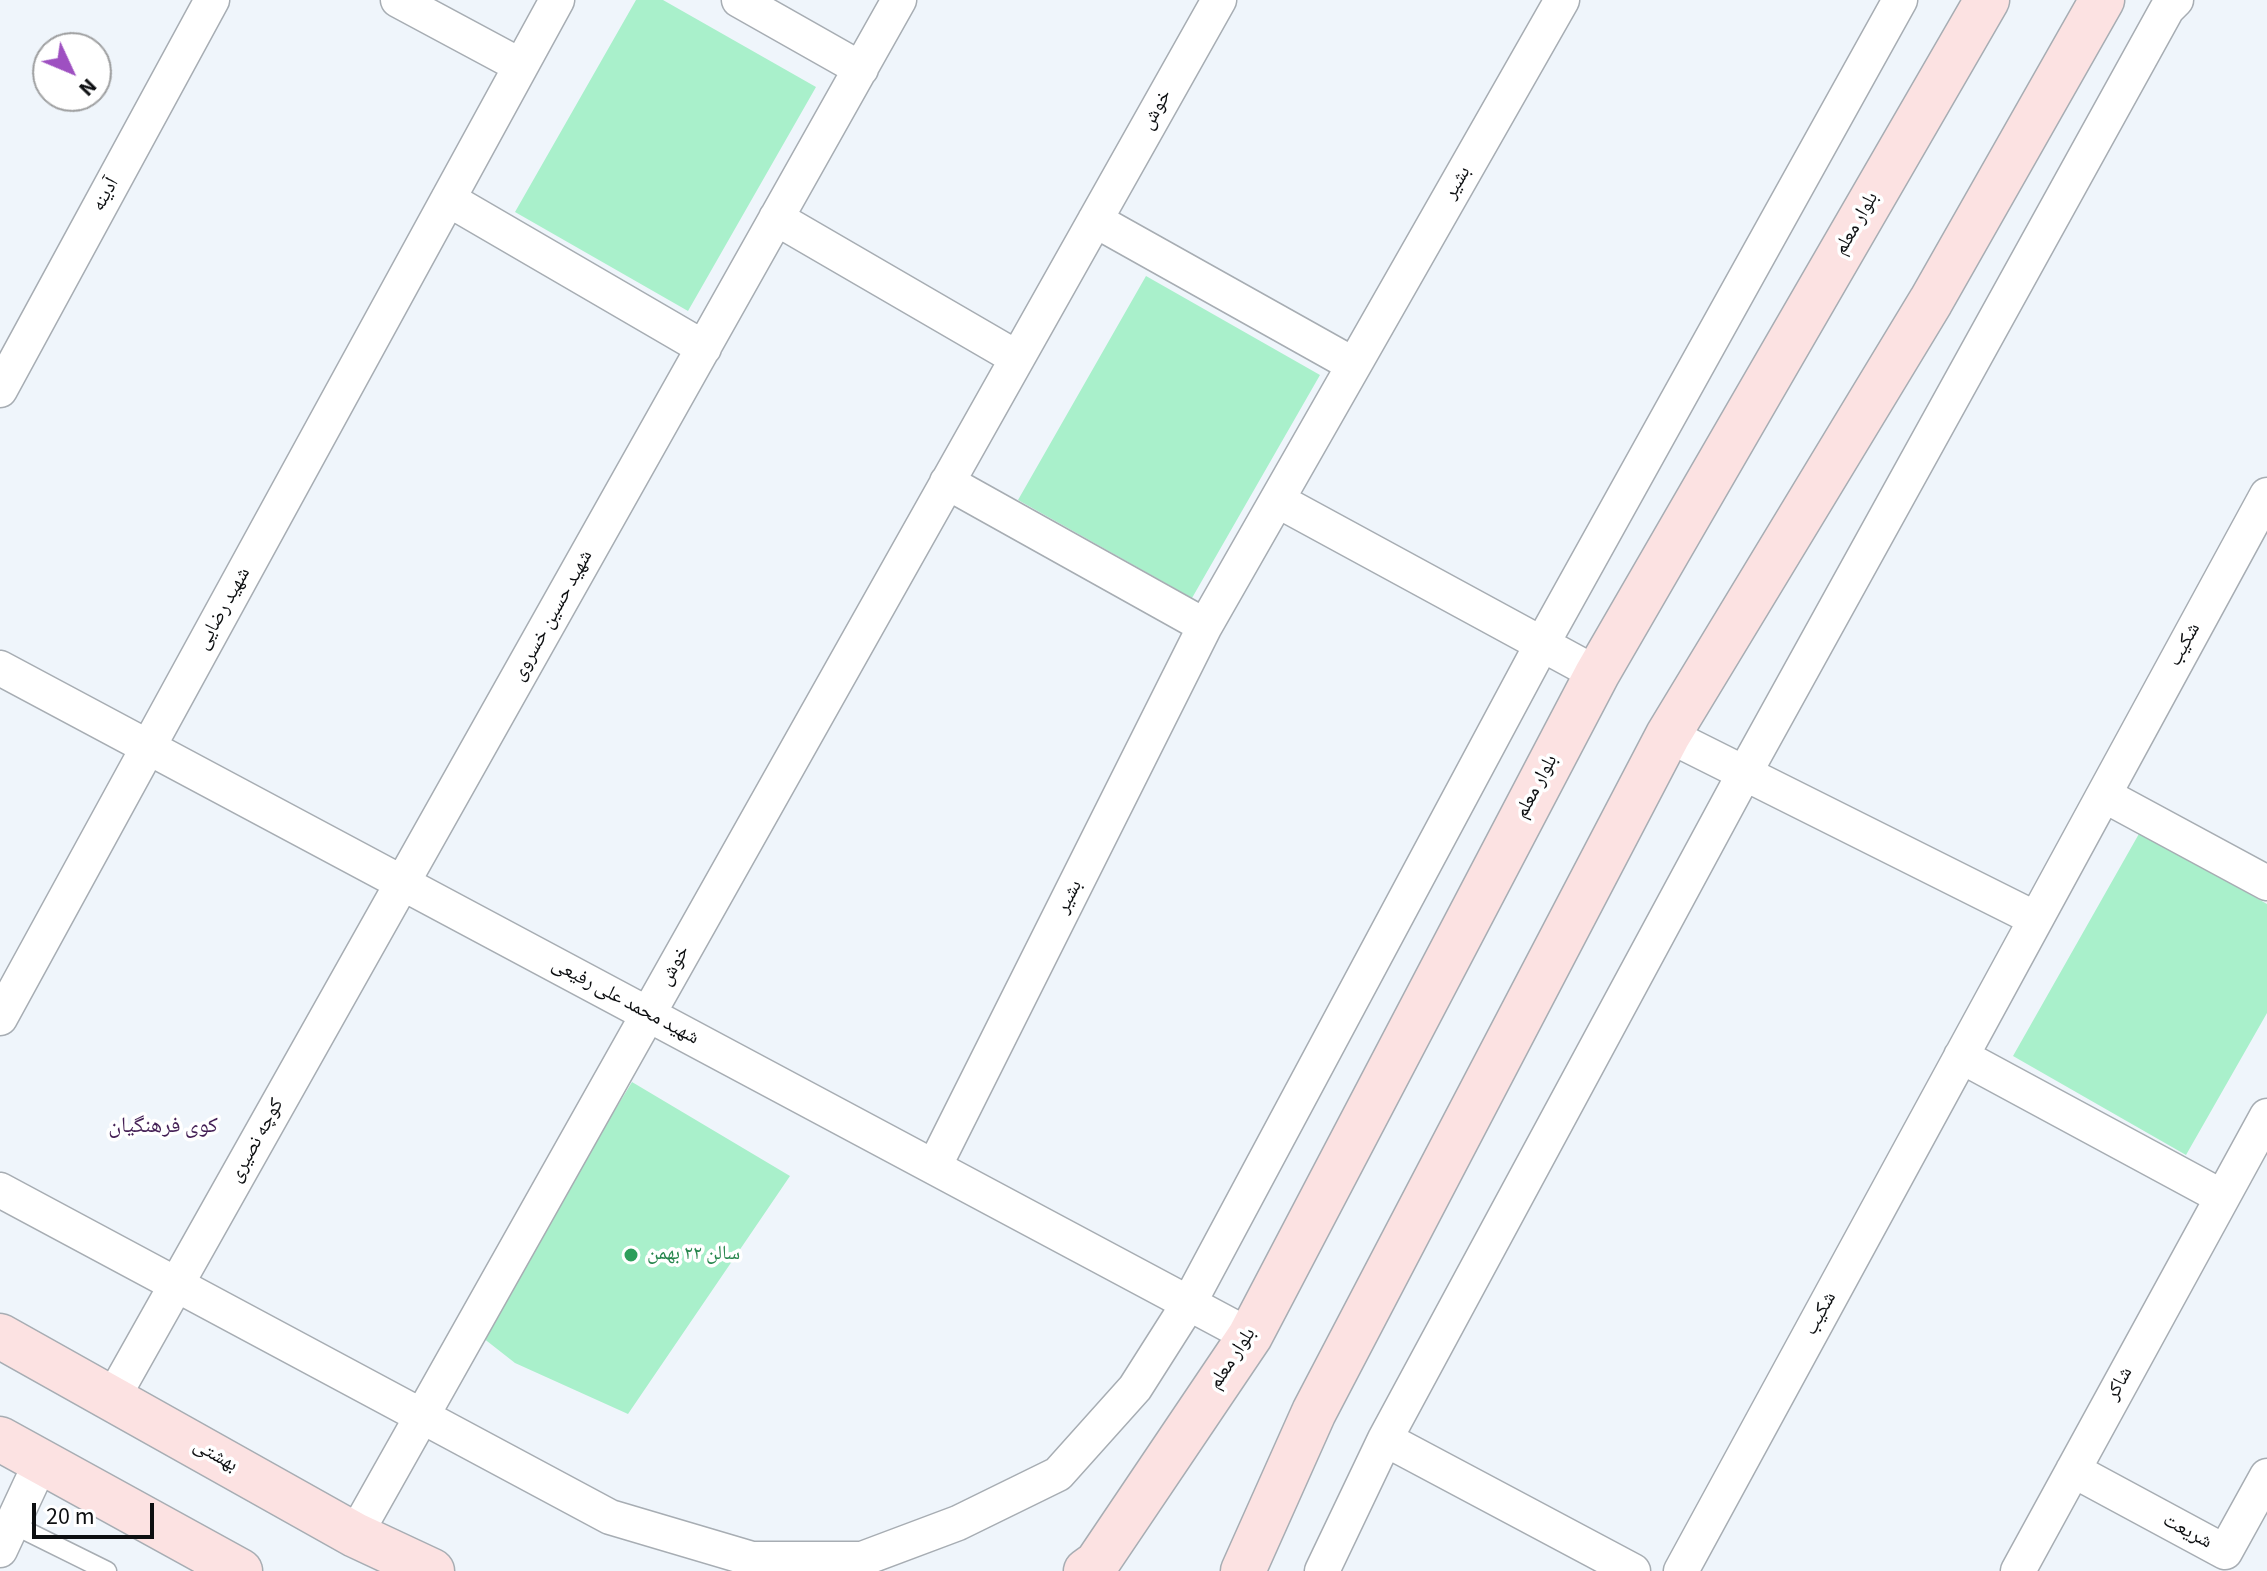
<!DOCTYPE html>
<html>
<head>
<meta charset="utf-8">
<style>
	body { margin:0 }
	#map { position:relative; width:2267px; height:1571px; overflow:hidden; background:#eff5fb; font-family:"Source Sans 3",sans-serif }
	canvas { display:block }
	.north { position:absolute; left:32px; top:32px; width:80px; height:80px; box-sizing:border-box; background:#fff; border:2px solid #9e9fa0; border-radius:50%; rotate:134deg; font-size:22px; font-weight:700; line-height:32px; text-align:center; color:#0d0f11 }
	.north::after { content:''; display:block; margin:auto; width:28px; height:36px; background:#9e50c1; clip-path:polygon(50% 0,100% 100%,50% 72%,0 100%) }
	.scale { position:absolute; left:32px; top:1503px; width:122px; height:36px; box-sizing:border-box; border:4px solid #0d0f11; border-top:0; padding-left:10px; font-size:24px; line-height:28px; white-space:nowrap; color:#0d0f11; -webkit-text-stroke:6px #fff; paint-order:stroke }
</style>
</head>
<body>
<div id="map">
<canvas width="2267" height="1571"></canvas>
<div class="north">N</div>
<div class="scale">20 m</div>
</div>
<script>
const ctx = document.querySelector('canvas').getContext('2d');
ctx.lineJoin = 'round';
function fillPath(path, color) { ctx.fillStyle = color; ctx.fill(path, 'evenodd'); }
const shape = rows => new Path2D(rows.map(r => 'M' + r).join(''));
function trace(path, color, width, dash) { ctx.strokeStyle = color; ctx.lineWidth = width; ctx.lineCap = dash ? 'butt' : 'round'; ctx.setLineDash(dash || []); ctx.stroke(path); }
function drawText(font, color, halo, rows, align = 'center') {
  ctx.font = font + ' "Source Sans 3","Noto Naskh Arabic",sans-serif'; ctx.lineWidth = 7; ctx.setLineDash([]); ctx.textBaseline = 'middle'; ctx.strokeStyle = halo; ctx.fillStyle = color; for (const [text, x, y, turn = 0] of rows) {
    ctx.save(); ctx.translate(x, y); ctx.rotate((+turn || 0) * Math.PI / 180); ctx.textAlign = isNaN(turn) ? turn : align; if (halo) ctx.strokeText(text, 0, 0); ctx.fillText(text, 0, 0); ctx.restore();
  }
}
fillPath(shape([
	[636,0,663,0,816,87,688,311,515,212],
	[1146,276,1320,375,1192,598,1018,500],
	[2140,832,2267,904,2267,1013,2186,1155,2013,1056],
	[632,1082,790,1176,628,1414,515,1363,478,1334]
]), '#a9f0cb');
const lane = shape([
	[6,1521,107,1571]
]);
const street = shape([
	[398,0,521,66],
	[739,0,861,69],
	[448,199,704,348],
	[776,218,1017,358],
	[1354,365,1562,0],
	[0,390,212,0],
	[947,482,1205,626],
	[1277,500,1597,674],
	[0,668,1250,1336],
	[1668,735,2036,919],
	[2104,795,2267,883],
	[0,1018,557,0],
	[1961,1056,2222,1197],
	[934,1167,1205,626,1354,365,1095,220],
	[0,1190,610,1517,752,1559,862,1559,958,1523,1058,1474,1135,1388,1189,1303,1542,644,1900,0],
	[112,1399,899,0],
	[1385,1439,1633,1571],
	[2073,1470,2225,1552,2267,1476],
	[355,1535,1219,0],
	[0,1550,41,1462],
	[1322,1571,1385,1439,1744,774,2167,9,2176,0],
	[1681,1571,2267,495],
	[2018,1571,2267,1116]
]);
const secondary = shape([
	[0,1336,355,1535,432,1571],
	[0,1439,240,1571],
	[1086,1571,1097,1563,1250,1336,1597,674,1987,0],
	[1243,1571,1314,1412,1668,735,1931,301,2102,0]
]);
trace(lane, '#a7adb3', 21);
trace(street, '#a7adb3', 37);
trace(secondary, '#a7adb3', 47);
trace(lane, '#fff', 18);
trace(street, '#fff', 34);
trace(secondary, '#fce2e2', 44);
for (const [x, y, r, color] of [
	[631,1255,8,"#2e9e5b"]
]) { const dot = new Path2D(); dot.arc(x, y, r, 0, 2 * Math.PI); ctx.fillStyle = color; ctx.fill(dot); trace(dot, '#fff', 3); }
drawText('20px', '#0d0f11', '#fff', [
	["خوش",1157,110,-61],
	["بشیر",1458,183,-60],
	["آدینه",106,195,-61],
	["بلوار معلم",1857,224,-60],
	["شهید رضایی",224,609,-61],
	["شهید حسین خسروی",553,616,-61],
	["شکیب",2185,645,-61],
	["بلوار معلم",1537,787,-62],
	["بشیر",1070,897,-63],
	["خوش",675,966,-61],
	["شهید محمد علی رفیعی",625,1002,28],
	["کوچه نصیری",257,1141,-61],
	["شکیب",1821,1314,-61],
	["بلوار معلم",1233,1359,-57],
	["شاکر",2120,1384,-61],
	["بهشتی",215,1456,29],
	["شریعت",2187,1532,28]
]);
drawText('20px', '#27864d', '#fff', [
	["سالن ۲۲ بهمن",647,1255]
], 'left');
drawText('22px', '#431e54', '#fff', [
	["کوی فرهنگیان",163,1127]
]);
</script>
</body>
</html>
